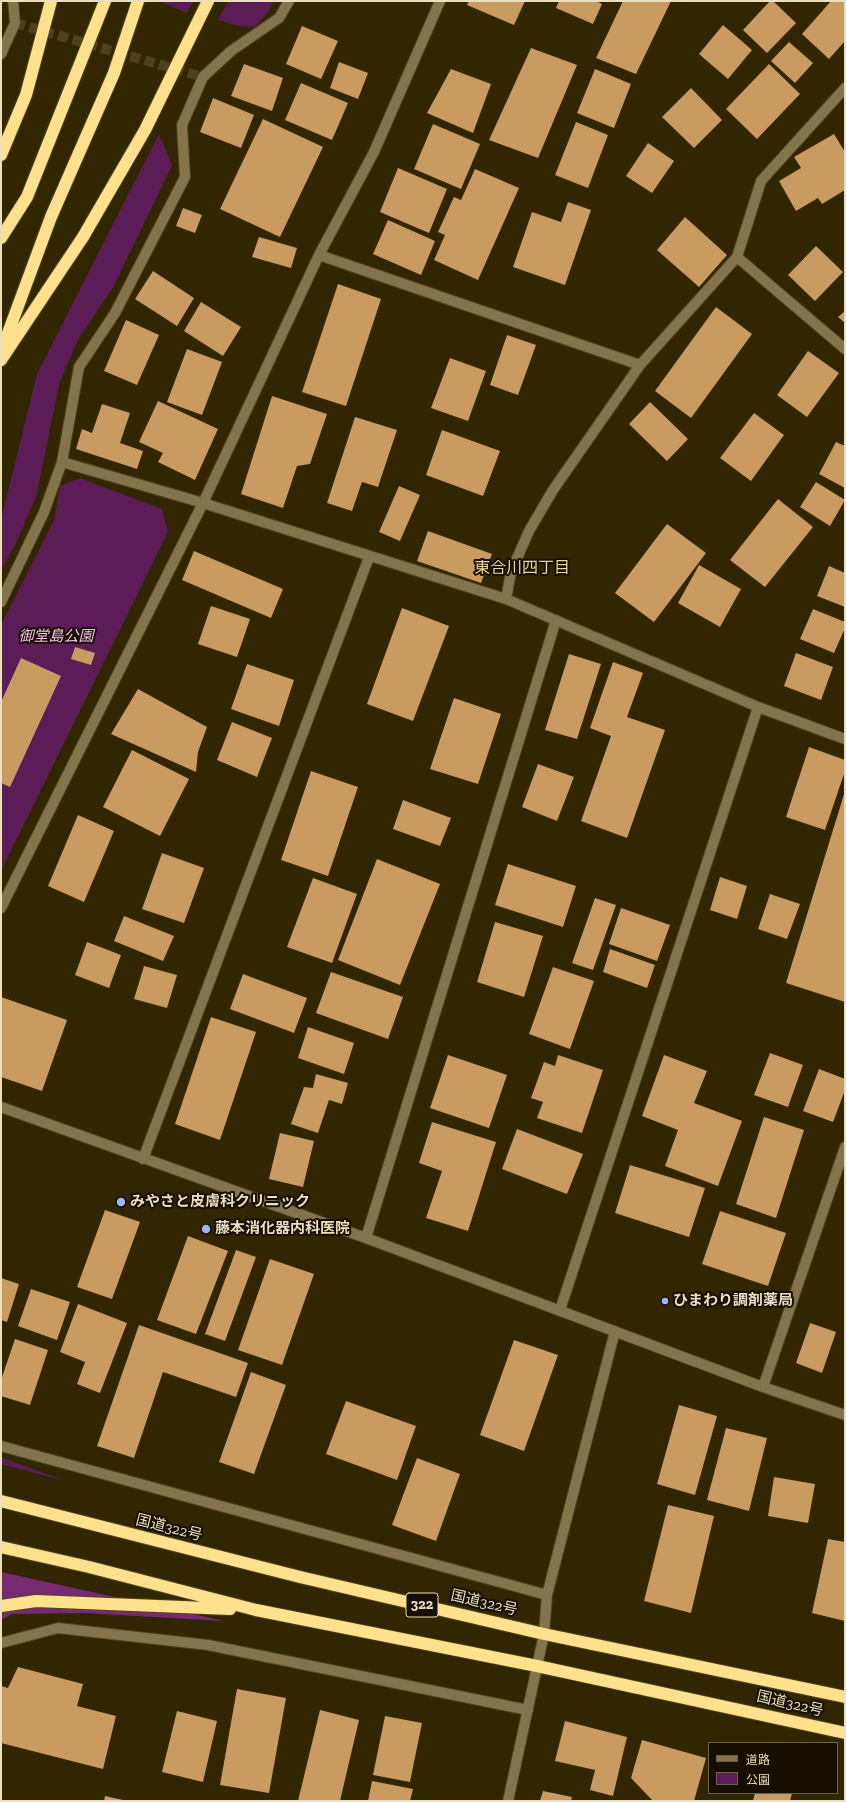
<!DOCTYPE html>
<html>
<head>
<meta charset="utf-8">
<style>
	body { margin:0 }
	#map { position:relative; width:846px; height:1802px; overflow:hidden; background:#322600; font-family:"Zilla Slab","Noto Sans JP",serif }
	canvas { display:block }
	.frame { position:absolute; inset:0; border:2px solid #ebdfbd; pointer-events:none }
	.legend { position:absolute; left:708px; top:1742px; width:130px; height:52px; box-sizing:border-box; background:#160f00; border:1px solid #6b624c; margin:0; padding:5px 7px; list-style:none; font-size:12px; color:#ebdfbd }
	.legend li { display:flex; align-items:center; gap:8px; height:20px }
	.legend b { width:20px; border:1px solid #6b624c }
</style>
</head>
<body>
<div id="map">
<canvas width="846" height="1802"></canvas>
<div class="frame"></div>
<ul class="legend">
<li><b style="height:5px;background:#83744b"></b>道路</li>
<li><b style="height:11px;background:#5c1c57"></b>公園</li>
</ul>
</div>
<script>
const ctx = document.querySelector('canvas').getContext('2d');
ctx.lineJoin = 'round';
function fillPath(path, color) { ctx.fillStyle = color; ctx.fill(path, 'evenodd'); }
const shape = rows => new Path2D(rows.map(r => 'M' + r).join(''));
function trace(path, color, width, dash) { ctx.strokeStyle = color; ctx.lineWidth = width; ctx.lineCap = dash ? 'butt' : 'round'; ctx.setLineDash(dash || []); ctx.stroke(path); }
function drawText(font, color, halo, rows, align = 'center') {
  ctx.font = font + ' "Zilla Slab","Noto Sans JP",serif'; ctx.lineWidth = 4; ctx.setLineDash([]); ctx.textBaseline = 'middle'; ctx.strokeStyle = halo; ctx.fillStyle = color; for (const [text, x, y, turn = 0] of rows) {
    ctx.save(); ctx.translate(x, y); ctx.rotate((+turn || 0) * Math.PI / 180); ctx.textAlign = isNaN(turn) ? turn : align; if (halo) ctx.strokeText(text, 0, 0); ctx.fillText(text, 0, 0); ctx.restore();
  }
}
fillPath(shape([
	[159,1,194,1,186,13],
	[228,1,274,1,268,12,255,27,238,26,218,20],
	[159,134,172,165,114,286,79,338,60,381,36,497,18,539,1,571,1,519,37,374],
	[80,478,162,509,168,532,1,871,1,625,54,520,60,486],
	[1,1457,65,1481,1,1464]
]), '#5c1c57');
fillPath(shape([
	[1,1572,224,1621,85,1613,12,1614,1,1620]
]), '#762b70');
fillPath(shape([
	[469,1,525,1,514,25,467,5],
	[559,1,596,1,602,4,593,24,556,8],
	[623,1,671,1,636,74,596,58],
	[770,1,773,1,796,23,767,53,743,30],
	[831,1,845,1,845,41,829,59,802,34],
	[723,25,752,50,728,79,699,54],
	[302,26,338,41,321,79,286,64],
	[789,42,813,63,795,83,771,61],
	[531,48,577,65,538,158,489,140],
	[339,62,368,73,358,99,330,88],
	[244,64,283,78,272,111,231,96],
	[769,64,800,94,757,139,726,109],
	[451,69,491,84,473,133,427,113],
	[595,69,631,84,614,128,577,113],
	[301,83,348,103,332,140,285,120],
	[691,88,722,120,694,148,662,117],
	[213,98,254,115,241,148,200,132],
	[263,119,323,147,280,237,220,209],
	[576,122,608,135,588,188,555,175],
	[433,124,480,144,461,189,414,169],
	[834,134,845,152,845,190,822,204,818,198,796,211,779,181,801,168,794,157],
	[648,143,674,161,652,193,626,176],
	[398,168,447,189,429,233,380,212],
	[475,169,519,188,478,280,434,260,445,235,438,232,454,197,461,200],
	[568,202,591,210,565,285,513,267,532,212,561,222],
	[183,208,202,215,195,233,176,226],
	[685,217,727,255,699,287,657,250],
	[388,220,435,241,421,275,373,254],
	[259,237,297,248,291,268,252,257],
	[816,246,843,272,815,301,788,275],
	[153,271,194,298,177,326,135,299],
	[338,284,381,299,346,406,302,392],
	[201,302,241,327,223,356,184,331],
	[716,307,752,334,691,418,655,391],
	[845,311,845,323,838,317],
	[126,320,159,335,137,385,104,371],
	[507,335,536,345,518,395,490,385],
	[187,349,222,362,202,415,167,402],
	[808,351,839,373,807,417,777,395],
	[450,358,486,371,468,421,431,408],
	[272,396,327,414,310,464,297,466,283,508,241,494],
	[158,401,218,429,195,480,158,462,163,453,139,442],
	[650,402,688,439,667,461,629,424],
	[102,404,130,413,120,443,143,451,137,469,76,449,82,429,92,433],
	[754,413,784,435,751,481,720,458],
	[355,417,397,430,378,487,362,482,352,511,327,503],
	[442,430,500,451,483,496,426,475],
	[836,442,845,446,845,488,819,474],
	[816,482,845,500,830,526,800,507],
	[399,486,420,495,400,541,379,532],
	[778,499,813,527,765,587,730,560],
	[667,524,706,553,654,622,615,593],
	[428,531,492,554,481,583,417,561],
	[194,551,283,589,271,618,182,580],
	[699,565,741,589,720,627,678,603],
	[829,566,845,573,845,607,817,596],
	[211,606,250,619,237,657,198,644],
	[402,608,449,626,413,721,367,704],
	[813,609,845,622,845,628,834,653,800,639],
	[75,647,95,653,91,665,71,659],
	[796,653,833,667,821,700,784,686],
	[569,654,601,664,577,739,545,730],
	[21,658,61,676,10,787,1,783,1,702],
	[613,662,643,673,627,717,665,730,627,838,581,821,611,736,590,728],
	[247,664,294,680,279,726,231,709],
	[138,689,207,727,198,752,196,772,111,734],
	[454,698,501,714,478,784,430,769],
	[232,722,272,738,257,777,217,760],
	[809,747,845,760,845,771,825,830,786,817],
	[132,750,189,779,160,836,103,807],
	[538,764,574,777,557,821,522,807],
	[311,771,358,787,328,876,281,860],
	[845,791,845,1002,786,983],
	[403,800,451,818,440,846,393,829],
	[78,815,114,831,84,902,48,886],
	[162,853,204,868,184,923,142,909],
	[377,859,440,884,400,985,338,960],
	[508,864,576,886,563,927,495,905],
	[720,877,747,886,737,919,710,910],
	[313,878,357,894,332,963,287,947],
	[770,894,800,904,787,939,758,929],
	[595,898,616,905,593,970,572,963],
	[621,908,670,925,657,961,609,944],
	[124,916,174,936,163,961,114,941],
	[495,922,543,936,524,997,477,982],
	[87,942,121,955,109,988,75,975],
	[610,949,655,965,647,988,603,972],
	[144,966,177,975,167,1008,134,999],
	[553,967,594,981,570,1049,529,1034],
	[331,972,403,997,388,1039,316,1013],
	[243,974,307,998,294,1033,230,1009],
	[1,997,67,1020,42,1091,1,1077],
	[211,1017,256,1032,220,1140,175,1124],
	[308,1027,354,1043,344,1074,298,1058],
	[770,1053,803,1065,788,1107,754,1095],
	[448,1055,507,1075,489,1128,430,1108],
	[558,1055,603,1070,582,1133,537,1118,543,1102,531,1098,544,1062,555,1066],
	[664,1055,707,1071,694,1103,742,1121,718,1186,665,1166,678,1130,642,1116],
	[819,1069,845,1079,845,1090,833,1122,803,1111],
	[316,1074,348,1083,342,1104,329,1100,318,1133,291,1124,304,1087,313,1088],
	[764,1117,804,1130,776,1218,736,1204],
	[432,1122,496,1142,468,1231,426,1218,442,1171,419,1163],
	[517,1129,583,1154,567,1194,502,1169],
	[280,1133,314,1141,303,1187,269,1179],
	[630,1165,705,1188,689,1237,615,1213],
	[105,1210,140,1222,112,1299,77,1287],
	[720,1211,786,1233,768,1286,702,1264],
	[188,1236,228,1251,196,1334,157,1320],
	[236,1250,256,1257,225,1341,205,1334],
	[270,1259,314,1274,282,1365,238,1350],
	[1,1278,19,1284,7,1322,1,1320],
	[31,1289,70,1302,57,1340,18,1326],
	[78,1304,127,1323,100,1393,77,1384,85,1362,60,1352],
	[810,1323,836,1332,822,1373,796,1363],
	[139,1325,248,1363,236,1397,163,1372,134,1458,97,1446],
	[15,1339,48,1350,30,1405,1,1396,1,1380],
	[514,1340,558,1355,524,1451,480,1435],
	[251,1372,286,1385,254,1474,219,1462],
	[346,1401,416,1426,397,1480,326,1454],
	[679,1405,717,1416,695,1495,657,1484],
	[726,1428,767,1438,749,1511,707,1500],
	[417,1458,460,1474,436,1541,392,1525],
	[774,1477,815,1484,808,1523,768,1516],
	[668,1505,714,1516,691,1613,644,1601],
	[828,1539,845,1542,845,1621,812,1613],
	[18,1667,83,1684,77,1706,116,1716,103,1769,1,1743,1,1686,8,1688],
	[237,1689,286,1698,269,1793,220,1785],
	[320,1710,359,1720,340,1801,298,1801],
	[177,1711,217,1721,203,1782,162,1772],
	[385,1716,422,1723,410,1782,373,1775],
	[565,1721,627,1737,613,1796,590,1790,595,1770,555,1761],
	[642,1740,706,1758,694,1801,653,1801,631,1778],
	[372,1781,413,1789,410,1801,368,1801],
	[543,1791,572,1797,571,1801,540,1801],
	[755,1793,792,1793,790,1801,753,1801],
	[105,1796,123,1800,123,1801,104,1801]
]), '#ca9b61');
trace(shape([
	[15,23,203,77]
]), '#4e421c', 10, [10, 5]);
const minor = shape([
	[1,54,15,23,13,1],
	[319,255,640,365],
	[737,257,845,349],
	[62,462,203,503,506,599,758,707,845,739],
	[506,599,511,572,529,531,553,490,640,365,737,257,761,181,845,88],
	[1,602,44,512,62,462,79,367,115,313,185,177,182,125,203,77,231,51,279,18,289,1],
	[1,908,203,503,319,255,374,152,440,1],
	[1,1107,366,1238,763,1387,845,1415],
	[143,1159,369,557],
	[366,1238,556,620],
	[560,1310,758,707],
	[763,1387,845,1147],
	[1,1446,547,1595],
	[1,1643,58,1628,208,1645,528,1710],
	[508,1801,544,1634,547,1595,615,1331]
]);
const highway = shape([
	[1,155,26,95,51,1],
	[1,238,27,197,105,1],
	[1,352,51,217,114,73,138,1],
	[1,360,83,237,145,130,208,1],
	[1,1501,300,1577,544,1634,845,1697],
	[1,1547,89,1567,256,1610,537,1666,845,1733],
	[1,1606,36,1601,230,1609]
]);
trace(minor, '#50441e', 12);
trace(highway, '#50441e', 14);
trace(minor, '#83744b', 10);
trace(highway, '#fee18c', 12);
for (const [x, y, r, color] of [
	[121,1202,5,"#9eb4fd"],
	[206,1229,5,"#9eb4fd"],
	[665,1301,4,"#9eb4fd"]
]) { const dot = new Path2D(); dot.arc(x, y, r, 0, 2 * Math.PI); ctx.fillStyle = color; ctx.fill(dot); trace(dot, '#160f00', 1.5); }
for (const [x, y, w] of [
	[422,1605,32]
]) { const box = new Path2D(); box.roundRect(x - w / 2, y - 12, w, 24, 3); ctx.fillStyle = '#160f00'; ctx.fill(box); trace(box, '#ebdfbd', 1); }
drawText('bold 14px', '#ebdfbd', null, [
	["322",422,1605]
]);
drawText('italic 15px', '#fdbef4', '#160f00', [
	["御堂島公園",56,637]
]);
drawText('bold 15px', '#ebdfbd', '#160f00', [
	["みやさと皮膚科クリニック",130,1202],
	["藤本消化器内科医院",215,1229],
	["ひまわり調剤薬局",673,1301]
], 'left');
drawText('15px', '#ebdfbd', '#160f00', [
	["国道322号",169,1528,14],
	["国道322号",484,1603,13],
	["国道322号",790,1704,13]
]);
drawText('16px', '#eed58e', '#160f00', [
	["東合川四丁目",522,568]
]);
</script>
</body>
</html>
